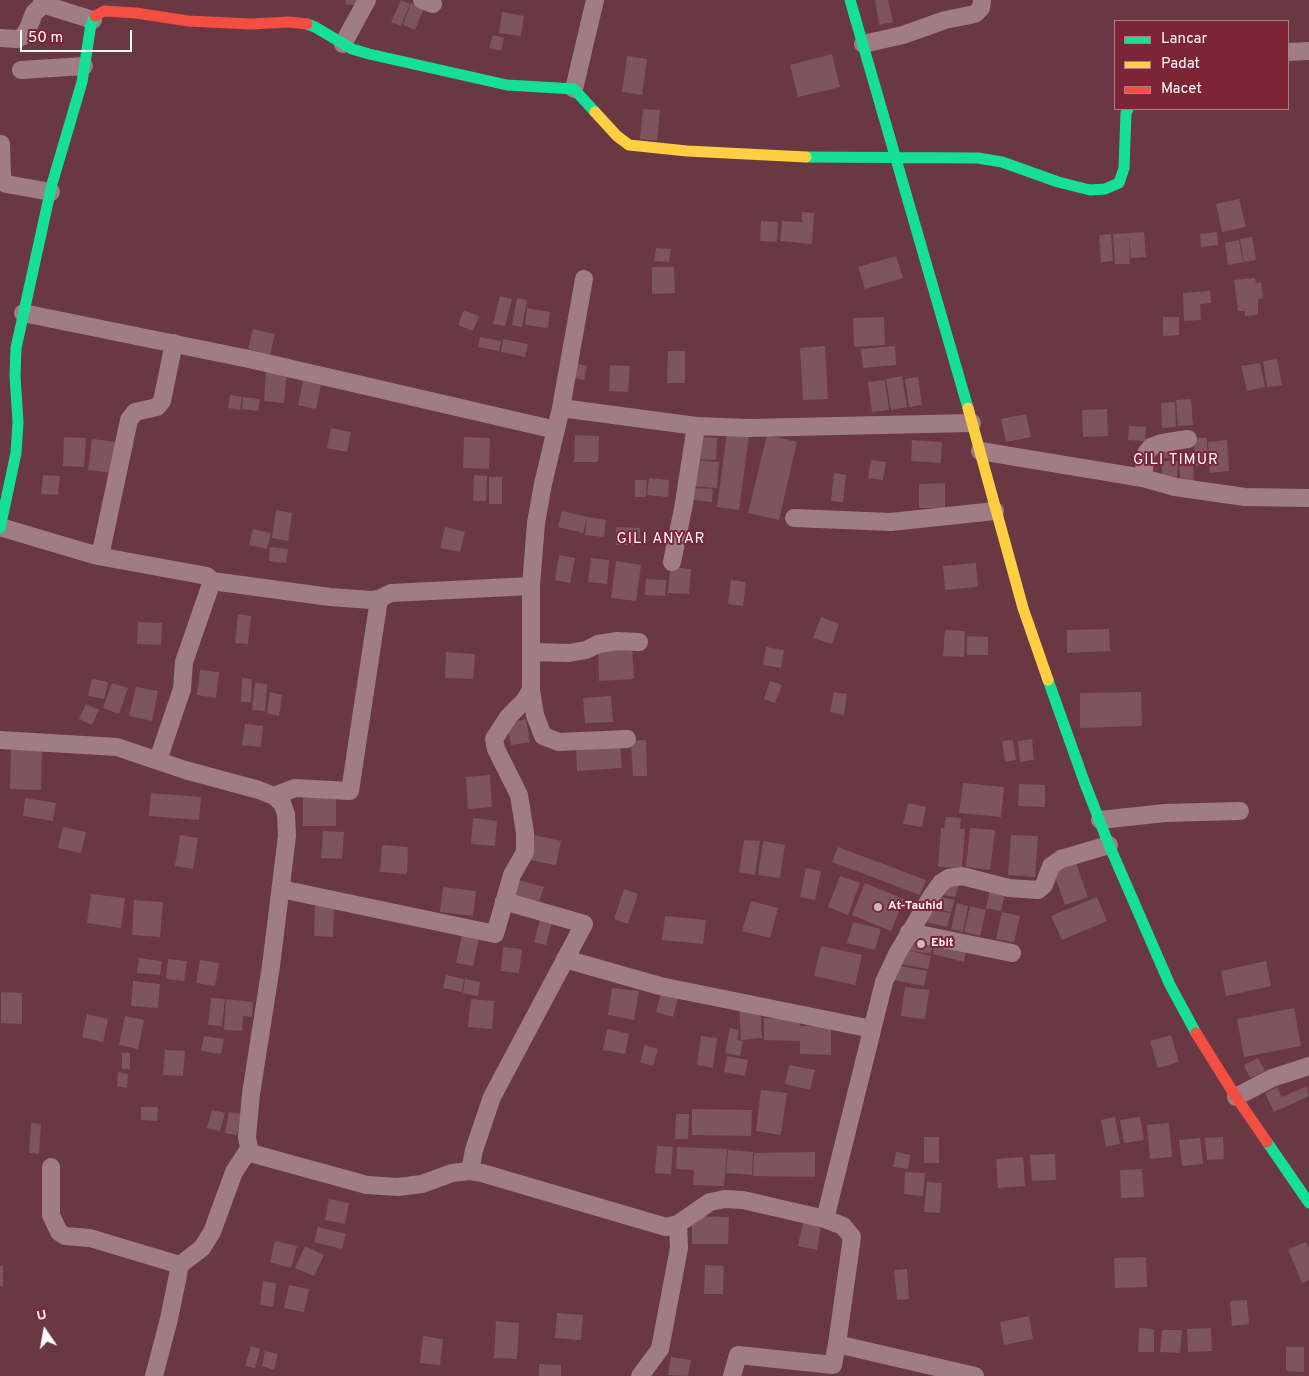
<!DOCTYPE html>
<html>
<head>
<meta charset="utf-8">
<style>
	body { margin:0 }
	#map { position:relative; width:1309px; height:1376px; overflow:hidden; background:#693842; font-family:Overpass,sans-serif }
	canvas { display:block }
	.legend { position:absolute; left:1114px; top:20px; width:175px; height:90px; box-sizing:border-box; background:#7d2436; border:1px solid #b17c86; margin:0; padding:6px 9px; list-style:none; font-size:15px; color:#fff }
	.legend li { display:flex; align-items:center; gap:10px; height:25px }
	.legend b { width:25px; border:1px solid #b17c86 }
	.north { position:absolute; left:20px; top:1306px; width:50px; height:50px; -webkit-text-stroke:4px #7d2436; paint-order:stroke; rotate:348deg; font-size:14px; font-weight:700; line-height:20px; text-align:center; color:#fff }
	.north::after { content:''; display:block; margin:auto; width:18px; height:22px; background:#fff; clip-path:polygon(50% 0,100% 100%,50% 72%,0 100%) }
	.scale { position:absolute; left:20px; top:30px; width:112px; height:22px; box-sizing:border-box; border:2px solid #fff; border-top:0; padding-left:6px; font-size:15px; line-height:18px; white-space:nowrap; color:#fff; -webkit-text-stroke:4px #7d2436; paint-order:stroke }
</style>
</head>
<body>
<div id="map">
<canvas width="1309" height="1376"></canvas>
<ul class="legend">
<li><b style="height:6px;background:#16e098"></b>Lancar</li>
<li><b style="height:6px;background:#ffcf43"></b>Padat</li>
<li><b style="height:6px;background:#f24e42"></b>Macet</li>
</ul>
<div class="north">U</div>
<div class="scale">50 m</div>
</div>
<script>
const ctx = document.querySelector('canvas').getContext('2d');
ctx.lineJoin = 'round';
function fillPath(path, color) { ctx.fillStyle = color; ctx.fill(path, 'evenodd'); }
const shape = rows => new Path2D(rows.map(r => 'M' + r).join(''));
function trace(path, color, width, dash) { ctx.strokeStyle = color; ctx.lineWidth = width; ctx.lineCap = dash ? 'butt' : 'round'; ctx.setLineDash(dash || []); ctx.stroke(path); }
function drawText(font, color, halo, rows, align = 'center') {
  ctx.font = font + ' Overpass,sans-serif'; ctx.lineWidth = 4; ctx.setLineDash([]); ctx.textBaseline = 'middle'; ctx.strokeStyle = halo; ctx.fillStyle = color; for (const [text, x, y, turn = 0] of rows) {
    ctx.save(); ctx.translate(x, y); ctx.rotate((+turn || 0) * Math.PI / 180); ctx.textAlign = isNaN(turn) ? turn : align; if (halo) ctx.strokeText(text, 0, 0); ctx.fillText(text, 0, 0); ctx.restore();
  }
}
fillPath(shape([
	[346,0,361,0,360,6,345,4],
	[401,0,410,4,401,26,391,22],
	[875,0,888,0,893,22,879,25],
	[411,3,424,8,415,30,403,25],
	[502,12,524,16,521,36,499,33],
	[493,35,504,38,501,51,489,48],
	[832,54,840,87,798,97,790,65],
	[627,56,647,59,642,95,622,92],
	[643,109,660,110,657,141,640,139],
	[1239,199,1246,227,1222,232,1216,204],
	[802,212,814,213,812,244,780,241,782,221,802,222],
	[761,221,778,222,777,242,760,241],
	[1144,232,1146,257,1131,258,1129,235,1130,264,1115,264,1113,234],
	[1217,232,1218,245,1201,247,1200,234],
	[1111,234,1113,261,1101,262,1099,235],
	[1252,237,1256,260,1244,262,1240,239],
	[1239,240,1243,262,1228,265,1225,243],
	[656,248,671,249,669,262,654,261],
	[896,256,903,278,865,289,858,267],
	[652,267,674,267,675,293,652,294],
	[1255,278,1256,283,1261,282,1263,298,1258,299,1258,315,1245,316,1245,311,1238,311,1234,280],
	[1210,291,1211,303,1200,304,1201,320,1184,321,1183,293],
	[500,296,512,299,505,326,493,324],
	[517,298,527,300,522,327,512,325],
	[527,308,550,312,548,328,525,325],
	[464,310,479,316,473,331,458,325],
	[884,317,885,345,854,347,853,318],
	[1163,317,1179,317,1179,335,1163,336],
	[253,329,275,334,270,355,248,349],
	[480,337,501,341,499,351,478,347],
	[503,339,528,344,525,357,501,352],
	[825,346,828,399,803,400,800,348],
	[895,346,896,365,863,368,861,349],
	[668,351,685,351,685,383,667,383],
	[1277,359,1282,385,1267,387,1263,361],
	[574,363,587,366,584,380,570,377],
	[1260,363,1265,387,1247,391,1241,366],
	[610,365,630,366,628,392,609,391],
	[266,370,287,372,284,403,264,401],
	[902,376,907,407,891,410,886,379],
	[918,377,922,405,909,407,905,379],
	[885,380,889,410,872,412,868,382],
	[303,381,321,385,316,409,298,405],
	[230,395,242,397,240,410,228,408],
	[243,397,260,399,258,411,242,409],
	[1191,399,1193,425,1178,426,1176,400],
	[1175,402,1176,427,1162,428,1161,403],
	[1107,409,1108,436,1083,437,1082,410],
	[1026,414,1031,437,1006,442,1001,419],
	[1129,426,1146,427,1145,441,1128,440],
	[331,428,351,432,347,452,327,448],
	[727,433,749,436,739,510,717,507],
	[575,435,599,436,598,462,574,462],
	[767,435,797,442,779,520,748,513],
	[64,437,86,438,84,467,63,466],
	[464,437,490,438,489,469,463,468],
	[698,437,717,438,716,460,697,459],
	[1194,438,1207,438,1208,465,1195,466],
	[92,439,118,442,114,473,88,470],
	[912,440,942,442,941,463,911,461],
	[1227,440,1229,471,1210,473,1208,442],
	[1174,447,1175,457,1158,459,1157,449],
	[1193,453,1194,485,1180,485,1179,454],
	[693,460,719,462,717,488,691,486],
	[871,460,886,462,883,480,868,478],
	[1162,461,1178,461,1177,481,1162,481],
	[834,473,846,475,843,502,831,501],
	[43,475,60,476,58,495,41,494],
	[474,475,487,476,486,501,473,501],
	[489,477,502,477,502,504,489,504],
	[649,478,669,480,668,497,647,495],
	[635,480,647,480,646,497,635,497],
	[945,483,945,508,919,508,919,484],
	[693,488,713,489,712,502,692,500],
	[276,510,292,513,288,541,272,538],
	[562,511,587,517,583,533,558,527],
	[587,517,606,520,604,537,585,535],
	[445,527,465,532,460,552,440,548],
	[616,527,640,528,639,545,616,545],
	[253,529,271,533,267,549,249,545],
	[270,547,288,549,286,563,269,561],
	[559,555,575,558,570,583,555,580],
	[591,558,609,560,607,584,588,582],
	[616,561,641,565,636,601,611,598],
	[976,563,978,587,945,590,943,566],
	[670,567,691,569,689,594,668,593],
	[646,579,666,580,665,596,645,595],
	[731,580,746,582,743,606,728,604],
	[238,614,251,616,248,644,235,643],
	[821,617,839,624,832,644,813,638],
	[138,622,162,623,161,645,137,644],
	[1109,629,1110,651,1067,653,1067,630],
	[945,630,965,631,964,657,943,656],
	[967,636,988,637,988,655,967,655],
	[632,647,634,679,599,681,598,649],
	[766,647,784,650,781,668,763,665],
	[446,652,475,654,473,679,445,678],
	[200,670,219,672,216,698,197,695],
	[242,678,252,679,251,702,241,702],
	[92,679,108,682,104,699,88,696],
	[770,681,782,685,775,703,764,699],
	[112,683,128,688,119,714,103,708],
	[255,683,267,684,265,711,252,710],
	[136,687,158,691,152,721,129,716],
	[270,692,282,695,279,716,267,713],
	[834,692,847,694,844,715,830,712],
	[1141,692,1142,726,1080,728,1080,693],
	[611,696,613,722,585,723,583,698],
	[86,704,99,710,92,725,79,719],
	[526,719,530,742,511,745,507,723],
	[245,724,263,726,261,747,242,745],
	[1032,739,1034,760,1020,762,1018,741],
	[646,740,647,776,633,776,631,741],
	[1013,740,1016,760,1005,762,1002,741],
	[620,743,622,768,577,771,576,745],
	[11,747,42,748,41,790,10,789],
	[490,775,492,807,468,809,466,777],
	[963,783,1004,787,1001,817,959,813],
	[1019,784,1045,785,1045,807,1018,806],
	[151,793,201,797,199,820,149,816],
	[336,795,336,826,303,826,303,796],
	[25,798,56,803,53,821,23,816],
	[908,803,926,807,922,827,903,824],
	[946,817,961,818,960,829,965,829,962,868,938,867,941,828,944,828],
	[473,818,497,821,495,846,471,844],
	[63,827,86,832,81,853,58,848],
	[970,828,995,830,990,870,966,867],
	[323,831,344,832,342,859,321,858],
	[180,835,198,838,193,869,175,866],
	[534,835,561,841,556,865,529,860],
	[1011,835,1038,836,1035,877,1008,875],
	[744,840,760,841,755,875,739,872],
	[763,841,785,845,780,878,758,875],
	[382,845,408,847,407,874,380,872],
	[838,847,926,880,920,895,832,862],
	[1076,863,1088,897,1065,905,1053,871],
	[806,868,821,871,815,900,800,897],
	[840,876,860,883,848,915,828,907],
	[515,879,544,887,539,902,510,894],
	[961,879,955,897,937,894],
	[865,883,904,899,891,931,852,915],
	[991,886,1006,890,1001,911,986,908],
	[443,887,476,891,473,916,440,912],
	[624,889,638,894,628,924,614,919],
	[91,894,125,898,121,928,87,923],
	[934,896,955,900,951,912,928,908],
	[1097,897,1107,921,1062,940,1051,916],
	[134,900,163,902,160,937,132,935],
	[751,901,778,908,770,938,742,931],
	[957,903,968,906,963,932,951,929],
	[315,906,334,907,333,937,314,936],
	[970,906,986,910,980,936,964,932],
	[925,909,951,913,947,927,920,921],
	[1002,912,1020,916,1014,942,996,939],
	[541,915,553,918,546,945,534,942],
	[665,916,706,920,703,944,662,940],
	[853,922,881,929,875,950,847,943],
	[463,930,480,934,473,966,456,963],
	[912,934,934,938,931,954,909,950],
	[935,939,967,946,964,962,933,954],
	[821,946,862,955,855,985,814,976],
	[503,947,522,949,519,973,501,971],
	[903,949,931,956,928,969,896,963],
	[139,958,162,961,160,975,137,973],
	[168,959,187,961,184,981,166,979],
	[200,960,219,963,215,986,196,983],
	[1266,961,1271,986,1226,996,1221,971],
	[895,965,927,971,924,986,889,979],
	[446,975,464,979,462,992,443,988],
	[465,979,480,982,478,996,463,993],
	[133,981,160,984,158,1008,131,1006],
	[905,987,929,990,925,1019,901,1016],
	[612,988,639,991,634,1020,608,1015],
	[1,992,22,993,22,1024,1,1023],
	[661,993,678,998,673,1017,656,1012],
	[211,998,225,999,222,1026,208,1025],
	[226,999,253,1002,252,1017,243,1016,242,1031,224,1030],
	[471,999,494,1001,492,1029,468,1027],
	[760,1006,762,1038,741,1040,739,1007],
	[1294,1008,1301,1046,1244,1057,1237,1019],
	[87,1014,108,1019,103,1042,82,1037],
	[125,1016,144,1020,138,1049,119,1045],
	[764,1018,800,1019,800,1026,831,1026,831,1055,800,1054,800,1041,764,1040],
	[730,1028,739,1030,737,1040,743,1041,740,1056,725,1053],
	[607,1029,629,1034,625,1054,603,1050],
	[1171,1035,1179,1062,1158,1068,1150,1041],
	[204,1036,224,1039,221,1054,201,1051],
	[701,1036,717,1038,713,1068,697,1065],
	[645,1045,658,1049,653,1066,640,1062],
	[165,1050,185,1051,183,1076,163,1075],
	[122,1053,130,1053,130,1069,122,1069],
	[727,1056,748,1060,745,1076,724,1072],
	[1258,1058,1265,1071,1250,1078,1244,1065],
	[789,1065,815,1070,810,1090,785,1084],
	[118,1072,128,1074,127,1088,117,1086],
	[1307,1086,1309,1096,1274,1112,1265,1093,1277,1087,1282,1097],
	[761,1090,787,1093,781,1135,756,1131],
	[141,1107,158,1107,157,1121,141,1120],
	[692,1109,752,1110,751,1136,692,1135],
	[212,1110,225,1113,220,1131,207,1128],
	[229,1112,241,1114,237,1135,225,1133],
	[676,1114,689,1114,688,1139,675,1139],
	[1115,1117,1120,1144,1106,1147,1101,1120],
	[1140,1117,1144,1140,1124,1143,1120,1120],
	[31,1123,41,1124,39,1154,29,1153],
	[1169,1123,1172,1157,1150,1159,1147,1125],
	[924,1137,939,1137,939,1163,924,1163],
	[1223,1137,1224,1159,1207,1160,1205,1138],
	[1200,1138,1203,1164,1182,1166,1179,1140],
	[657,1146,673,1147,671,1174,655,1173],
	[677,1147,727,1149,724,1186,693,1185,694,1170,676,1169],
	[728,1150,753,1152,752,1175,726,1173],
	[815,1152,815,1177,753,1176,754,1153],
	[896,1152,910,1155,908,1169,893,1167],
	[1055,1154,1056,1180,1032,1181,1030,1155],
	[1023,1157,1025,1186,998,1188,996,1159],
	[1142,1169,1144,1197,1121,1198,1120,1170],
	[905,1172,925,1173,923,1196,904,1194],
	[927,1182,942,1183,940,1213,924,1212],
	[329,1199,349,1203,345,1224,325,1220],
	[692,1216,729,1217,728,1244,692,1244],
	[803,1223,821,1226,817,1250,798,1246],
	[318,1227,346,1234,342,1249,314,1242],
	[275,1241,297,1246,291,1268,270,1262],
	[1306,1242,1309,1248,1309,1280,1302,1283,1288,1249],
	[305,1246,324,1255,314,1276,295,1268],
	[1146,1257,1147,1287,1115,1288,1114,1258],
	[705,1265,724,1266,723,1294,704,1294],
	[0,1266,3,1266,3,1286,0,1286],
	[907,1269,909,1299,897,1300,894,1270],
	[263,1281,276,1283,273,1307,260,1305],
	[289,1285,309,1289,304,1312,284,1308],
	[1247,1300,1249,1324,1232,1326,1230,1301],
	[557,1313,583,1315,581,1340,555,1338],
	[1029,1316,1033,1339,1004,1345,1000,1322],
	[496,1321,519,1323,517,1359,494,1358],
	[1139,1328,1154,1329,1154,1352,1138,1352],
	[1211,1328,1212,1351,1188,1352,1187,1329],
	[1162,1330,1182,1330,1180,1353,1160,1352],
	[423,1336,443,1339,440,1365,420,1363],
	[251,1346,260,1349,255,1368,245,1366],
	[1286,1347,1304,1347,1304,1372,1286,1371],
	[265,1351,278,1354,274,1370,262,1366],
	[671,1357,691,1360,688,1376,668,1375],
	[539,1364,561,1365,561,1376,539,1376]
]), '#7c555d');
trace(shape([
	[42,0,51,7,93,20],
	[422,0,433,4],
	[0,38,17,39,23,36,28,29,34,13,45,3],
	[343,44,367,0],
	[863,44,903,35,945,20,975,14,981,8,982,0],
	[1288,52,1309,51],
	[21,70,84,66],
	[574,89,595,0],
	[1,144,2,174,3,181,6,184,51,192],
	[23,313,249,359,556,430],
	[561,408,584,279],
	[980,451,1143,478,1175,487,1245,497,1309,498],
	[1143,478,1146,453,1151,447,1162,443,1188,439],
	[794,518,891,522,995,511],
	[0,527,98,556],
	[672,562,683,509,696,426],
	[212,581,330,597,371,600,379,599,391,593,531,586],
	[531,652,569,653,586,650,598,644,617,641,639,642],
	[531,690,535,715,543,736,559,742,627,739],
	[0,740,117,747,185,770,259,790,274,796,282,803,286,814,287,836,271,966,251,1094,247,1137,249,1149,254,1154,367,1185,398,1187,422,1184,452,1173,470,1171,482,1173,666,1227,678,1224,710,1202,725,1199,743,1200,825,1219,843,1226,852,1237,837,1344,975,1376],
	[158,760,182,689,184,662,212,581,207,576,98,556,102,547,129,420,135,412,157,407,162,401,174,343],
	[274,796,295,788,350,791,379,599],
	[1100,820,1165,813,1240,811],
	[281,889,495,934,512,875,525,852,525,833,519,795,496,749,494,739,509,716,525,700,531,690,531,586,536,523,543,484,561,408,696,426,748,428,972,423],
	[909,932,1012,953],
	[565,959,660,986,872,1029],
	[1236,1097,1272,1078,1309,1066],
	[51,1167,51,1215,59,1232,65,1236,90,1238,180,1265,202,1248,212,1232,234,1172,249,1149],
	[470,1171,474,1150,492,1097,584,924,504,901],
	[825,1219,884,982,897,954,931,897,941,883,949,878,962,876,1009,888,1038,890,1044,885,1051,866,1061,859,1109,845],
	[154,1376,169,1319,180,1265],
	[640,1376,660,1349,679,1248,678,1224],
	[732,1376,738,1355,833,1365,837,1344]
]), '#a07d84', 18);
trace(shape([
	[850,0,968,408],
	[307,24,315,27,352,49,369,54,507,85,574,89,595,112],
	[806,157,978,158,1002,162,1058,182,1090,190,1105,189,1119,183,1124,168,1126,113,1128,109],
	[0,528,16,453,18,422,15,376,16,348,52,184,82,82,91,24,95,16],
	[1048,680,1084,781,1109,845,1170,985,1196,1033],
	[1267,1142,1309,1203]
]), '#16e098', 11);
trace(shape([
	[595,112,617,136,629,145,687,151,806,157],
	[968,408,1023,608,1048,680]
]), '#ffcf43', 11);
trace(shape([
	[95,16,104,11,136,13,188,21,251,24,289,22,307,24],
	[1196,1033,1236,1097,1267,1142]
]), '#f24e42', 11);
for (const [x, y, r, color] of [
	[878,907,5,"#cab9bd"],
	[921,944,5,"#cab9bd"]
]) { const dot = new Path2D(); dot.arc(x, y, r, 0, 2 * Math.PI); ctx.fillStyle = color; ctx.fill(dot); trace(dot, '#7d2436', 2); }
drawText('bold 12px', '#fff', '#7d2436', [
	["At-Tauhid",888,907],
	["Ebit",931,944]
], 'left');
ctx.letterSpacing = '1px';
drawText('15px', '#fff', '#7d2436', [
	["GILI TIMUR",1176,461],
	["GILI ANYAR",661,540]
]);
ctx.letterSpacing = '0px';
</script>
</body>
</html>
